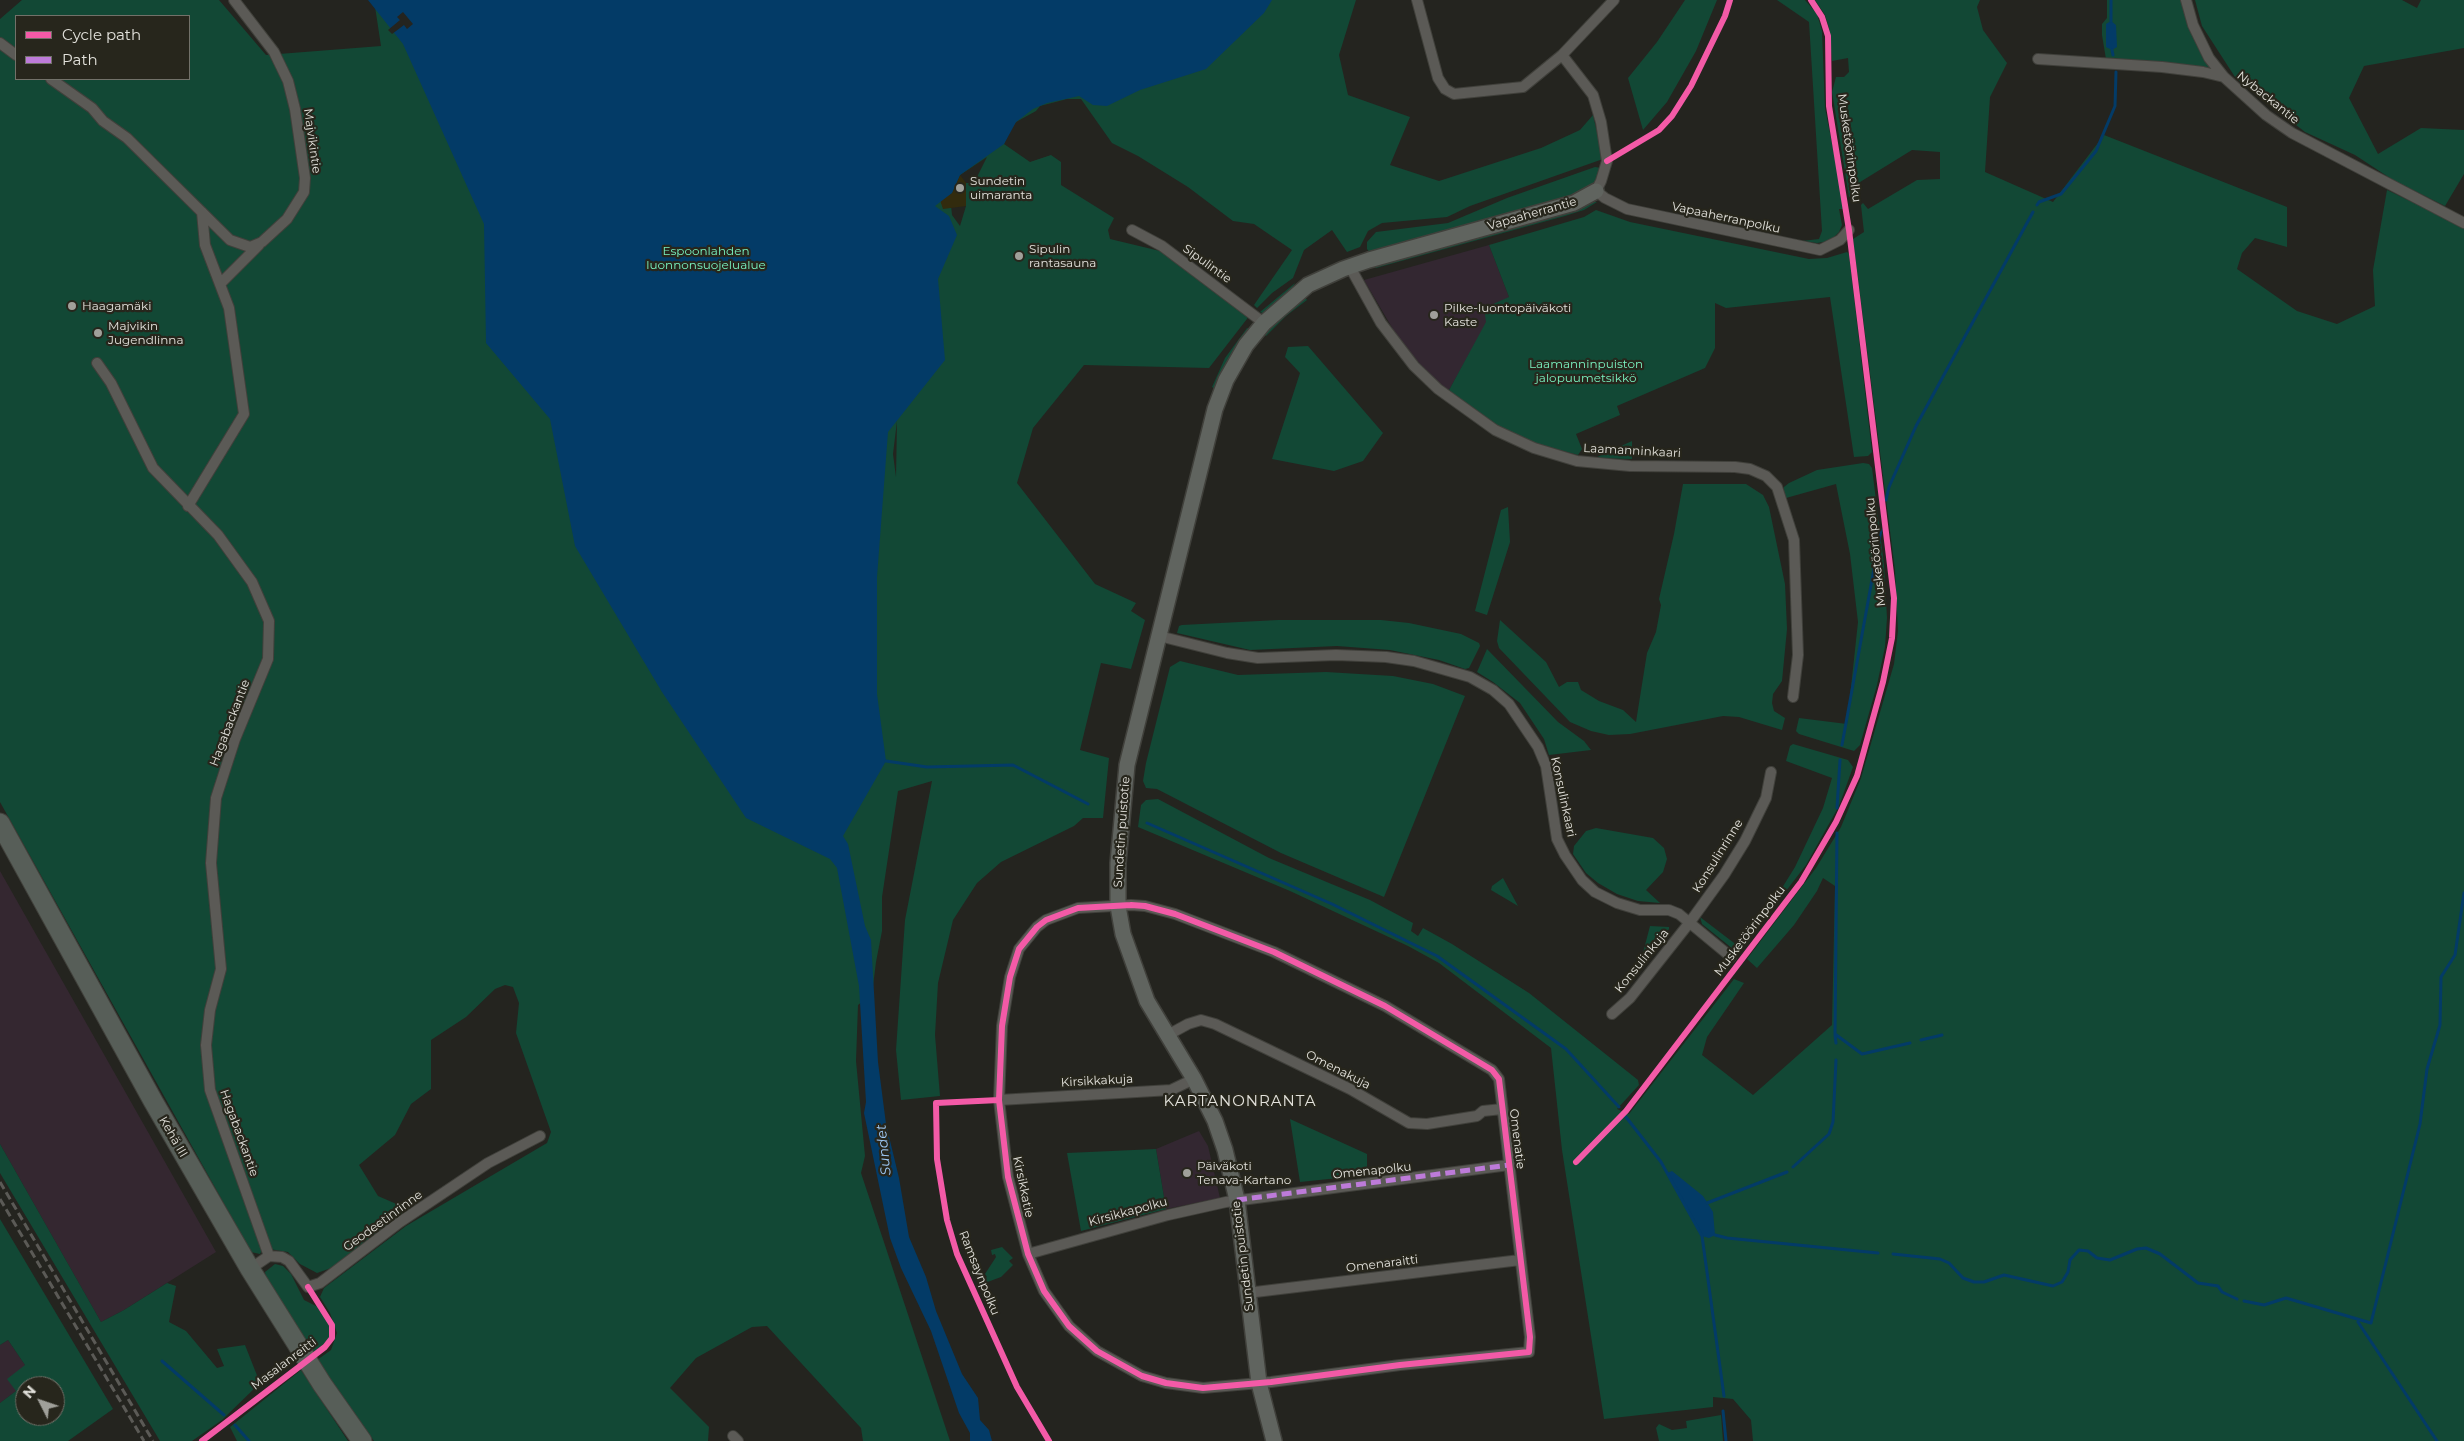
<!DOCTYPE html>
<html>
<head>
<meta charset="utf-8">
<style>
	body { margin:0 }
	#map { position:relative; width:2464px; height:1441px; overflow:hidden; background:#24241f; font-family:Montserrat,sans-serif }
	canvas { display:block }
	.legend { position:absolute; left:15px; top:15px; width:175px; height:65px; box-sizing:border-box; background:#27261c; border:1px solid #727169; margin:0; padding:6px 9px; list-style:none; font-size:15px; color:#e3e2dc }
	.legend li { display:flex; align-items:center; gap:10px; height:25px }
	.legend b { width:25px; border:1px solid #727169 }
	.north { position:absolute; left:15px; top:1376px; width:50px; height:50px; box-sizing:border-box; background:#27261c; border:1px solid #727169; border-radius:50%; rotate:311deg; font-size:14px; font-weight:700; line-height:20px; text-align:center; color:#e3e2dc }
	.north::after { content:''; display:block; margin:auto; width:18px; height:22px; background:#a0a09a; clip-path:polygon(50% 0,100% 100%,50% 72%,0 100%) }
</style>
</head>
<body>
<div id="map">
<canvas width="2464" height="1441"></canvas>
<ul class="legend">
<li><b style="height:6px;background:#f35aa7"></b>Cycle path</li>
<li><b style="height:6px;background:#bd7bd9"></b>Path</li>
</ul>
<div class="north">N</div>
</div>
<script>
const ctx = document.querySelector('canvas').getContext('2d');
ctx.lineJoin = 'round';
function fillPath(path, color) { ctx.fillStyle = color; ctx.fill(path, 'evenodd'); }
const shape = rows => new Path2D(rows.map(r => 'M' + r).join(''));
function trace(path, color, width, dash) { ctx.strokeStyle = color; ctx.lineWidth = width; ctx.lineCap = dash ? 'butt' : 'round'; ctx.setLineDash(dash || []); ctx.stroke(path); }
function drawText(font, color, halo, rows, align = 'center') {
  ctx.font = font + ' Montserrat,sans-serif'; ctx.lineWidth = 4.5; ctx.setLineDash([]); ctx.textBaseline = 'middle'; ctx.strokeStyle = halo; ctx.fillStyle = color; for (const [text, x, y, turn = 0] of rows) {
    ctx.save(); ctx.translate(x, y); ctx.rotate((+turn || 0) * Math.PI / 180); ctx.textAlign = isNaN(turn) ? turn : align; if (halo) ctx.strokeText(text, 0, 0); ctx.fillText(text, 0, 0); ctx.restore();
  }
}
fillPath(shape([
	[0,871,216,1252,124,1310,101,1322,0,1144],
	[8,1340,25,1365,16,1391,0,1403,0,1345]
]), '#342730');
fillPath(shape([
	[1489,245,1509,297,1487,322,1448,392,1424,369,1397,336,1364,280],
	[1199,1131,1208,1146,1220,1198,1166,1209,1156,1149]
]), '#332731');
fillPath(shape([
	[22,0,219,0,266,55,381,46,374,0,1356,0,1339,55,1348,95,1410,117,1390,165,1439,181,1541,148,1580,130,1593,115,1603,159,1470,206,1447,217,1382,223,1368,231,1360,247,1347,252,1332,230,1304,250,1293,278,1272,293,1257,308,1254,305,1292,250,1254,224,1233,221,1188,187,1138,156,1112,143,1081,99,1067,99,1040,106,1036,111,1016,122,1011,129,1004,144,1030,162,1051,155,1061,162,1061,185,1114,218,1108,230,1110,239,1160,251,1250,315,1209,368,1084,365,1033,428,1017,483,1095,584,1136,603,1131,611,1145,620,1131,669,1101,663,1080,750,1109,758,1103,818,1083,818,1074,826,1001,862,977,883,953,920,938,983,935,1035,940,1096,901,1100,896,1050,905,920,932,781,898,791,882,897,882,931,876,962,872,994,858,1005,856,1061,865,1156,861,1173,950,1441,863,1441,861,1428,767,1326,752,1327,696,1358,670,1388,709,1427,708,1441,374,1441,317,1360,331,1350,337,1333,330,1313,320,1297,324,1288,406,1226,547,1143,551,1132,516,1033,519,1003,513,987,505,985,495,989,466,1017,431,1040,431,1089,411,1104,395,1135,359,1165,378,1196,408,1209,334,1267,317,1273,300,1264,288,1252,263,1248,260,1254,251,1252,0,802,0,19],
	[16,16,189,16,189,79,16,79],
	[987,157,974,183,966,183,966,206,960,226,952,215,950,197,960,175],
	[897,421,896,477,893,454],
	[1685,0,1717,0,1696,51,1667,102,1643,130,1628,78,1657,42],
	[1777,0,1805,0,1817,14,1822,31,1825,108,1845,209,1839,209,1842,225,1839,232,1830,241,1817,243,1802,241,1819,239,1822,231,1809,22],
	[1815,0,1980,0,1977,7,1983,30,2007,63,1990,97,1985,172,2053,202,2104,135,2287,207,2287,247,2255,238,2242,253,2237,269,2297,311,2337,324,2375,306,2373,270,2387,190,2464,227,2464,1441,1753,1441,1751,1420,1733,1399,1713,1397,1713,1407,1604,1419,1562,1150,1551,1048,1439,963,1408,946,1290,891,1138,827,1141,805,1146,800,1158,799,1269,858,1370,900,1413,923,1411,931,1418,936,1423,928,1452,944,1529,993,1638,1080,1639,1085,1617,1109,1629,1114,1734,979,1744,983,1707,1037,1702,1055,1753,1095,1832,1025,1835,886,1823,878,1817,891,1794,925,1757,968,1747,959,1816,868,1841,827,1861,778,1894,664,1898,631,1895,570,1853,239,1864,232,1861,205,1863,203,1868,209,1917,180,1940,179,1940,152,1912,150,1852,187,1856,193,1849,197,1832,92,1836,77,1844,77,1849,72,1848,58,1832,61,1829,28,1825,15],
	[2107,0,2183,0,2212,67,2210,70,2106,59,2102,35,2102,24,2107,18],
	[2195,0,2402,0,2417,8,2421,0,2464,0,2464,48,2364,66,2349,98,2378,154,2421,128,2464,130,2464,174,2445,206,2393,180,2355,155,2305,132,2235,77,2202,26],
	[1595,167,1601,168,1598,179,1586,194,1371,254,1367,249,1367,242,1376,232,1448,223,1507,198],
	[1590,202,1597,202,1584,210,1565,216,1376,268,1373,265],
	[1596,210,1630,222,1809,259,1827,258,1847,252,1849,254,1872,452,1868,456,1854,457,1830,297,1726,308,1715,303,1715,348,1705,368,1617,406,1620,415,1576,434,1582,449,1578,455,1535,443,1501,428,1448,392,1486,322,1484,308,1509,297,1489,245,1584,217],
	[1295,283,1290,292,1265,314,1260,312],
	[1304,296,1307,300,1286,316,1266,336,1263,333],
	[1247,328,1251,329,1215,389,1212,387,1225,358],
	[1308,346,1383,433,1363,461,1334,471,1272,459,1300,373,1285,357,1288,347],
	[1632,441,1632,459,1595,458],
	[1863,463,1869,464,1872,468,1884,565,1887,618,1885,647,1877,685,1860,745,1854,751,1799,734,1796,731,1799,718,1847,724,1858,622,1850,554,1836,484,1786,498,1783,491,1784,487,1789,483,1817,470],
	[1683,484,1746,484,1763,495,1769,507,1785,584,1787,629,1782,681,1773,694,1772,703,1774,711,1785,718,1782,730,1739,717,1723,716,1630,734,1609,735,1591,731,1570,722,1499,648,1497,641,1500,620,1546,662,1559,687,1567,682,1578,682,1581,690,1599,701,1623,710,1636,722,1647,653,1656,632,1661,605,1659,599,1674,534],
	[1508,507,1510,542,1487,615,1475,611,1501,510],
	[1278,620,1381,620,1409,623,1461,634,1479,643,1480,646,1469,668,1465,669,1439,660,1390,650,1337,646,1250,650,1177,633,1179,626,1182,625],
	[1487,649,1558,722,1584,741,1591,750,1549,755,1544,739,1520,703,1493,682,1477,672],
	[1180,661,1238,675,1326,672,1393,676,1433,684,1465,696,1384,897,1281,853,1157,789,1146,788,1143,781,1146,763,1170,667],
	[1793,744,1848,760,1853,767,1839,806,1806,865,1738,953,1702,924,1700,917,1738,946,1777,896,1795,867,1823,808,1832,778,1786,761,1790,746],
	[1596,828,1653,838,1664,848,1667,859,1663,872,1646,890,1660,903,1638,901,1617,894,1598,883,1586,873,1573,854,1574,846,1586,831],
	[1503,878,1518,906,1491,890,1492,886],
	[1650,926,1669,927,1669,929,1639,968],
	[1290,1119,1367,1154,1367,1175,1300,1182],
	[0,1144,101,1322,124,1310,167,1283,176,1286,169,1322,186,1331,217,1368,224,1366,217,1349,245,1345,260,1383,222,1420,192,1441,160,1441,0,1173],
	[1156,1149,1166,1209,1081,1231,1067,1153],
	[0,1219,113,1409,68,1441,0,1441,0,1403,16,1391,7,1379,25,1365,8,1340,0,1345],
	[25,1386,55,1386,55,1416,25,1416],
	[1002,1247,1013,1258,1009,1261,1013,1265,1001,1277,982,1284,981,1280,987,1277,985,1274,996,1257,995,1254,992,1255,991,1250],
	[275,1264,283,1266,291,1274,304,1300,318,1307,330,1325,329,1339,314,1353,266,1279,265,1272],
	[301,1370,348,1441,237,1441,230,1427],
	[1721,1415,1723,1441,1659,1441,1656,1428,1659,1424,1672,1430,1687,1428,1686,1421]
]), '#124835');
fillPath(shape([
	[960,175,966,183,966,206,943,209,940,200,952,193]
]), '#322b0e');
fillPath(shape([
	[368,0,1272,0,1264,13,1206,69,1140,90,1107,106,1093,105,1079,96,1047,103,1033,109,1016,122,1004,144,960,175,952,193,935,206,949,216,957,235,938,279,945,360,888,432,877,577,877,694,886,761,843,836,848,844,865,926,871,940,878,1062,886,1124,899,1178,909,1237,926,1277,936,1311,962,1374,978,1398,980,1420,989,1430,992,1441,970,1441,970,1433,959,1413,931,1331,901,1268,890,1238,864,1113,866,1102,859,986,837,868,830,859,746,818,662,692,575,546,550,419,486,343,484,224,403,44],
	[2111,21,2116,25,2117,47,2112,50,2106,47,2106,24],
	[1672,1171,1703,1196,1713,1212,1715,1235,1709,1238,1702,1236,1667,1173]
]), '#033b67');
fillPath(shape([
	[403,12,413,24,407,29,404,25,392,34,388,30,400,20,397,17]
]), '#24241f');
trace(shape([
	[2111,0,2111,21],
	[2112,50,2113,55],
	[2037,205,2039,202,2061,194,2096,151,2115,106,2116,72],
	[1886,500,1889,487,1916,426,2033,212],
	[1842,745,1881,530],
	[886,761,927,767,1013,765,1088,804],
	[1837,808,1840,760],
	[1147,823,1332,904,1437,956,1566,1049,1619,1107],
	[1837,833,1835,1034,1862,1054,1910,1043],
	[1835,1035,1836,1043],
	[1921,1040,1942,1035],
	[1626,1117,1661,1162,1702,1236,1724,1396],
	[1793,1167,1829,1134,1833,1122,1836,1060],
	[1707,1203,1787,1172],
	[1715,1235,1727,1238,1878,1253],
	[1893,1254,1940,1259,1949,1263,1963,1278,1974,1282,1984,1282,2004,1275,2053,1286,2062,1282,2068,1272,2070,1260,2079,1250,2088,1251,2097,1258,2110,1260,2137,1249,2146,1248,2160,1254,2198,1283,2218,1286,2222,1292,2237,1299],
	[2244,1301,2264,1305,2286,1298,2371,1323,2420,1124,2427,1069,2440,1025,2441,977,2455,955,2464,893],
	[2358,1322,2437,1441],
	[162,1361,224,1415],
	[1723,1411,1726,1441],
	[235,1425,249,1441]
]), '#033b67', 3);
const street = shape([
	[1417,0,1438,78,1445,89,1454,94,1523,87,1562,55,1614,0],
	[2186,0,2193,25,2209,58,2224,77],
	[0,43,16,55],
	[1562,55,1593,95,1601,122,1607,161,1601,181,1596,191,1605,198,1627,209,1820,250,1840,240,1849,230],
	[2038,59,2162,67,2203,72,2224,77,2266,115,2292,133,2464,223],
	[51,79,92,108,103,121,127,138,230,240,250,247,262,242,287,219,304,192,305,178,295,109,288,81,274,52,234,0],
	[1132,230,1162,246,1264,323],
	[1350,267,1381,323,1414,366,1438,389,1495,430,1534,448,1577,461,1630,466,1735,467,1750,469,1766,476,1777,487,1794,540,1798,655,1793,697],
	[221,283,259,245],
	[97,363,111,383,153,468,218,535,252,582,269,621,268,659,235,739,216,798,211,863,221,969,210,1010,206,1045,210,1090,269,1256],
	[188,506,244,414,229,308,205,245,202,212],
	[1159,636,1227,653,1258,658,1336,655,1386,657,1414,661,1470,677,1493,690,1509,704,1538,747,1546,766,1557,839,1565,855,1582,880,1595,892,1617,903,1640,910,1669,910,1679,914,1731,957],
	[1131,905,1145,906,1175,914,1274,952,1385,1006,1492,1070,1499,1079,1530,1337,1529,1352,1400,1365,1271,1382,1203,1388,1166,1383,1142,1376,1097,1351,1069,1326,1044,1291,1028,1254,1008,1177,999,1100,1002,1026,1010,977,1019,949,1037,927,1046,920,1078,908,1131,905],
	[1612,1014,1630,998,1690,922,1724,875,1745,841,1766,798,1771,772],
	[1166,1036,1188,1024,1201,1020,1215,1024,1350,1089,1409,1123,1427,1124,1477,1116,1483,1111,1502,1109],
	[999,1100,1171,1090,1194,1079],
	[1028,1254,1168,1215,1226,1202,1509,1165],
	[250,1269,269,1256,282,1257,289,1261,308,1287,320,1283,400,1222,488,1163,540,1136],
	[1247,1293,1520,1260],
	[733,1436,738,1441]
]);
const secondary = shape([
	[1274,1441,1259,1383,1237,1200,1225,1150,1215,1121,1194,1079,1147,1001,1123,934,1118,906,1118,863,1127,765,1215,409,1226,380,1246,345,1264,323,1308,285,1343,269,1369,260,1574,203,1596,191]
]);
const highway = shape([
	[0,823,153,1101,250,1269,322,1384,362,1441]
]);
trace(street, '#40403b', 12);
trace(secondary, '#40403b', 18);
trace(highway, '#40403b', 21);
trace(street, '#5b5a56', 10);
trace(secondary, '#60645f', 15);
trace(highway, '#575e58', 19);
trace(shape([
	[0,1182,153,1441],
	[0,1199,144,1441]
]), '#5b5a56', 3, [8, 4]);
trace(shape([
	[1237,1200,1509,1165]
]), '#bd7bd9', 5, [10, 5]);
trace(shape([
	[1607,161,1659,130,1672,116,1691,86,1725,16,1730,0],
	[1131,905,1145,906,1175,914,1274,952,1385,1006,1492,1070,1499,1079,1530,1337,1529,1352,1400,1365,1271,1382,1203,1388,1166,1383,1142,1376,1097,1351,1069,1326,1044,1291,1028,1254,1008,1177,999,1100,1002,1026,1010,977,1019,949,1037,927,1046,920,1078,908,1131,905],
	[999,1100,936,1103,937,1159,947,1220,957,1254,1017,1387,1049,1441],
	[1576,1162,1626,1111,1801,882,1836,822,1857,776,1883,682,1892,638,1894,598,1849,230,1829,106,1828,36,1822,17,1811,0],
	[202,1441,325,1347,332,1338,332,1325,308,1287]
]), '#f35aa7', 6);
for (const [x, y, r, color] of [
	[960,188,5,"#a0a09a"],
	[1019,256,5,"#a0a09a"],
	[72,306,5,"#a0a09a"],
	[1434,315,5,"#a0a09a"],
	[98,333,5,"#a0a09a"],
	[1187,1173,5,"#a0a09a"]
]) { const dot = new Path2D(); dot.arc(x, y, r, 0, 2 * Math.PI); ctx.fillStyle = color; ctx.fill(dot); trace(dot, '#27261c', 2); }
drawText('12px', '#e3e2dc', '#27261c', [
	["Nybackantie",2268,98,39],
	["Majvikintie",312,141,82],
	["Musketöörinpolku",1849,148,82],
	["Vapaaherrantie",1532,214,-16],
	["Vapaaherranpolku",1726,218,12],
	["Sipulintie",1207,264,36],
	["Laamanninkaari",1632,451,3],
	["Musketöörinpolku",1876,552,-96],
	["Hagabackantie",230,723,-69],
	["Konsulinkaari",1563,797,78],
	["Sundetin puistotie",1122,832,-86],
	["Konsulinrinne",1718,856,-58],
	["Musketöörinpolku",1750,931,-53],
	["Konsulinkuja",1642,961,-51],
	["Omenakuja",1338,1070,27],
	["Kirsikkakuja",1097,1081,-3],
	["Hagabackantie",239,1133,70],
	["Kehä III",173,1137,60],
	["Omenatie",1517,1139,83],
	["Omenapolku",1372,1171,-6],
	["Kirsikkatie",1023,1187,78],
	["Kirsikkapolku",1128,1212,-15],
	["Geodeetinrinne",383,1221,-36],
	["Sundetin puistotie",1243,1256,-97],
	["Omenaraitti",1382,1264,-7],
	["Ramsaynpolku",979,1273,68],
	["Masalanreitti",284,1364,-37]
]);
drawText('12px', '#e3e2dc', '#27261c', [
	["Sundetin",970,181],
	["uimaranta",970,195],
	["Sipulin",1029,249],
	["rantasauna",1029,263],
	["Haagamäki",82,306],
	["Pilke-luontopäiväkoti",1444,308],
	["Kaste",1444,322],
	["Majvikin",108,326],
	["Jugendlinna",108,340],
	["Päiväkoti",1197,1166],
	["Tenava-Kartano",1197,1180]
], 'left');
drawText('12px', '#7af3c1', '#27261c', [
	["Espoonlahden",706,251],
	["luonnonsuojelualue",706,265],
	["Laamanninpuiston",1586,364],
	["jalopuumetsikkö",1586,378]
]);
drawText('italic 14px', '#9ec9f6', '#27261c', [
	["Sundet",884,1150,-96]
]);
ctx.letterSpacing = '1px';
drawText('15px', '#e3e2dc', '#27261c', [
	["KARTANONRANTA",1240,1102]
]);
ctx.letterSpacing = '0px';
</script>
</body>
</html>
